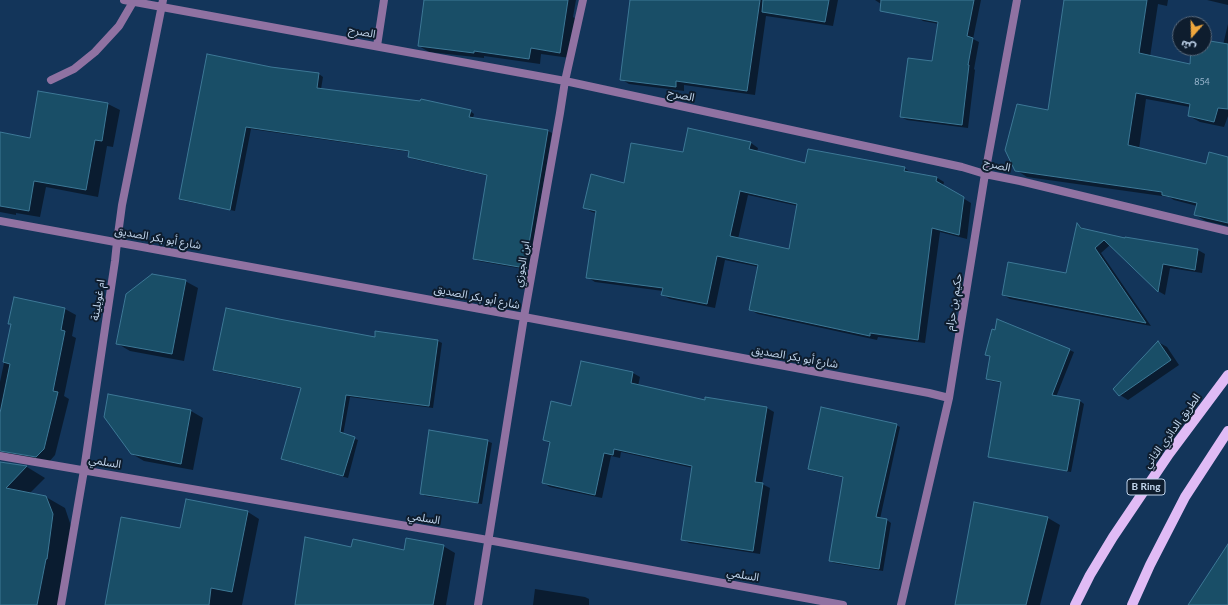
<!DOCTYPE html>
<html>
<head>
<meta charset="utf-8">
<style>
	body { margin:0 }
	#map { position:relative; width:1228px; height:605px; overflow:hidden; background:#13355a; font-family:Lato,"Noto Sans Arabic",sans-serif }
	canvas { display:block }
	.north { position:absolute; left:1172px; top:16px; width:40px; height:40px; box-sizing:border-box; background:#0e1d2e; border:1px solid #56677a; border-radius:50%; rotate:200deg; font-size:11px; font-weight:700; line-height:16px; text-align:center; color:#c2d6ed }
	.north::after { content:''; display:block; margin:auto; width:14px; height:18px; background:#efa73d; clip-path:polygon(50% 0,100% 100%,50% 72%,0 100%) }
</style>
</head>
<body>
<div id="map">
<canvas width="1228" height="605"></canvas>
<div class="north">ش</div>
</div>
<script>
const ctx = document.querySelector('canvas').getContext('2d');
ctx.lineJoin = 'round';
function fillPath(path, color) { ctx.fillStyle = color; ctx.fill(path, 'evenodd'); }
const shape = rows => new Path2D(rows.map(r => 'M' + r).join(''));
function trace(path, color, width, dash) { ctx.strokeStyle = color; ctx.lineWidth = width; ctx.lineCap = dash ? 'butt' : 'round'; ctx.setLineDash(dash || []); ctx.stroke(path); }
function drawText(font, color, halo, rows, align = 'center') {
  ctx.font = font + ' Lato,"Noto Sans Arabic",sans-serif'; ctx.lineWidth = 4; ctx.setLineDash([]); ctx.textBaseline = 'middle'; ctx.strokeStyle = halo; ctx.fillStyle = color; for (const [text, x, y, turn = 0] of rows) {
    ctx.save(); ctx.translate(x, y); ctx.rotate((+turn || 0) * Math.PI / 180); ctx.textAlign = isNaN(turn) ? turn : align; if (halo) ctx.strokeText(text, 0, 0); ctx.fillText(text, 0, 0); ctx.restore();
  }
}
fillPath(shape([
	[425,0,576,0,573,17,576,19,570,58,541,54,540,64,484,56,484,58,429,52,419,46],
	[631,0,838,0,833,26,766,16,755,95,684,85,684,91,629,84,621,79],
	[875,0,981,0,973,39,979,42,974,69,975,70,968,128,907,120,901,117,933,62,939,24,923,21,917,17,881,4],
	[1065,0,1168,0,1167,6,1158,4,1150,57,1191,65,1192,48,1204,48,1204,41,1223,45,1228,24,1228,116,1224,127,1200,122,1189,116,1190,107,1146,99,1139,149,1207,165,1228,158,1228,226,1206,221,1195,215,1197,206,1174,200,1169,197,1027,177,1016,170,1049,111],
	[1207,0,1228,0,1228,5],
	[271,68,319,74,323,77,321,89,470,111,474,114,473,118,548,131,552,133,529,270,478,261,474,259,488,176,413,159,409,156,410,152,251,129,235,211,184,201,180,199],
	[108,104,120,110,113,147,107,146,98,197,46,187,40,217,16,213,16,215,0,212,0,133,31,139],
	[751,143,758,148,757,152,806,164,904,168,912,173,936,177,944,182,943,186,971,203,967,239,940,232,925,343,878,337,877,340,758,314,750,310,759,267,725,260,715,308,670,299,662,295,663,291,595,282,587,277,597,213,592,212,584,207,683,153],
	[748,195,798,206,790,250,738,239],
	[1078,225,1086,230,1125,239,1198,250,1205,254,1202,273,1170,268,1165,295,1158,291,1110,245,1101,253,1151,326,1010,299,1003,295,1067,274],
	[185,281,198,288,184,361,130,351,118,344],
	[14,298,65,309,76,315,72,336,76,338,64,396,69,399,55,455,48,463,13,457,7,453,0,452,0,382,12,325,9,323],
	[998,320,1074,352,1056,397,1080,401,1084,404,1071,472,993,458,989,456,1002,383,991,381,987,379,990,357,986,354,996,331],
	[376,338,438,341,442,343,433,408,350,397,343,435,358,440,348,478,286,461,282,459,302,389,218,372,214,369],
	[1158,342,1167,347,1179,365,1128,400,1120,395],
	[582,362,633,373,640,377,638,386,705,401,767,408,774,412,762,484,770,488,760,554,689,543,682,539,693,468,621,452,620,458,611,456,602,498,550,487,543,483,551,444,544,440,572,407],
	[109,395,191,411,203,418,193,470,144,461,132,454],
	[896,425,900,427,880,519,887,520,891,523,883,571,834,563,830,561,844,478,813,471,809,469],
	[487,441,492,443,482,504,425,496,421,493],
	[0,463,27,467,45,478,29,494,46,497,65,508,71,526,58,605,0,605],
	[187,500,248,512,259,519,242,605,106,605,181,529],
	[1048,518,1060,525,1040,605,956,605],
	[443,546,455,553,446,605,296,605,352,548,405,551],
	[535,589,585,597,589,599,589,605,533,605]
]), '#0007');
const building = shape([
	[424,0,568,0,560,53,531,48,529,59,474,51,474,53,418,46,424,0],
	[630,0,760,0,747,91,676,81,676,87,620,80,630,0],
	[763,0,829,0,825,22,762,12,763,0],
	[881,0,974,0,967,36,973,38,968,65,969,65,962,125,900,117,908,58,932,61,938,22,880,11,881,0],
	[1064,0,1147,0,1139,53,1190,64,1191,48,1204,48,1204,40,1228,44,1228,109,1218,108,1214,122,1188,116,1190,104,1136,93,1128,145,1206,164,1209,152,1228,157,1228,223,1194,215,1197,203,1162,195,1162,192,1015,171,1005,150,1017,104,1048,110,1064,0],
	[207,54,271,67,319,73,317,88,420,101,421,99,471,110,469,117,548,130,525,268,473,259,487,175,408,157,409,151,246,127,230,210,179,199,207,54],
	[38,91,108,103,102,141,95,140,86,190,34,181,29,211,0,206,0,132,30,138,38,91],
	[688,128,751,142,749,149,805,163,808,149,905,167,904,171,937,177,936,181,964,197,959,235,932,228,918,340,870,333,870,336,749,310,758,265,717,256,707,304,661,295,663,288,586,278,596,211,583,208,591,174,624,183,631,143,683,152,688,128],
	[740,191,797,204,789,249,730,236,740,191],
	[1077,223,1081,228,1125,238,1125,237,1198,249,1195,270,1163,264,1158,292,1104,240,1095,248,1146,323,1002,295,1008,262,1066,273,1077,223],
	[152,274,186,280,172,354,116,344,126,294,152,274],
	[14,297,65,308,61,330,65,331,53,391,58,392,44,449,36,457,0,451,0,413,10,364,3,362,11,324,8,324,14,297],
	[226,308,279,319,375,337,375,331,438,340,429,406,346,395,340,432,355,437,343,476,281,459,301,388,213,370,226,308],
	[997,319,1070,349,1052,395,1080,400,1067,471,988,457,1001,382,986,379,990,356,985,355,992,329,995,330,997,319],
	[1158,341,1171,360,1119,396,1113,389,1158,341],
	[581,361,633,372,631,383,705,400,705,397,767,407,755,482,763,483,753,551,681,540,692,466,614,449,613,455,604,453,595,495,542,483,550,442,543,440,551,401,571,406,581,361],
	[108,394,191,410,181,464,131,454,104,417,108,394],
	[821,407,897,424,876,517,887,519,879,569,829,561,843,477,808,469,821,407],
	[429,430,488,440,478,503,420,494,429,430],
	[0,462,27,466,6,488,46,496,53,514,47,559,46,559,37,605,0,605,0,462],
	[186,499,248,511,232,592,211,588,209,605,105,605,121,517,180,528,186,499],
	[974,502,1048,517,1026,605,955,605,974,502],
	[305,537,351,547,353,539,404,550,406,538,444,545,433,605,295,605,305,537],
	[1228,544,1228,605,1188,605,1228,544]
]);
fillPath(building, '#194e67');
trace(building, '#3d7896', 1);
trace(shape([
	[377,46,384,0],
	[51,80,74,69,95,52,119,26,133,2]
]), '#9072a2', 8);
trace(shape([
	[124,0,565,81,962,167,985,174,1020,181,1228,231],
	[0,221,524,317,929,393,949,398],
	[0,456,488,540,843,605],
	[61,605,84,470,115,261,117,242,122,205,163,0],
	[478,605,524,317,560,113,565,81,583,0],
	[901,605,949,398,985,174,1017,0]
]), '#9072a2', 8);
trace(shape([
	[1075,605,1090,575,1113,537,1169,454,1228,375],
	[1132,605,1150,565,1185,497,1228,431]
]), '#e0bbf5', 10);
drawText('9px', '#98b4cc', null, [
	["854",1202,82]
]);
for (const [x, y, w] of [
	[1146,487,38]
]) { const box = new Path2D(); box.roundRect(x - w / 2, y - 8, w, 16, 3); ctx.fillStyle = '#0e1d2e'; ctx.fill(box); trace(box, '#c2d6ed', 1); }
drawText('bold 10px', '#c2d6ed', null, [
	["B Ring",1146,487]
]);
drawText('11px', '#c2d6ed', '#0e1d2e', [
	["الصرح",362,32,10],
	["الصرح",681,95,12],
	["الصرح",997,165,13],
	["شارع أبو بكر الصديق",158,238,10],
	["ابن الجوزي",522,264,-80],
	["شارع أبو بكر الصديق",477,297,11],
	["ام غويلينة",98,300,-81],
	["حكيم بن حزام",954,302,-81],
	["شارع أبو بكر الصديق",795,357,10],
	["الطريق الدائري الثاني",1172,431,-54],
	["السلمي",105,462,10],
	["السلمي",424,518,10],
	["السلمي",743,575,10]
]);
</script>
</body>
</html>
